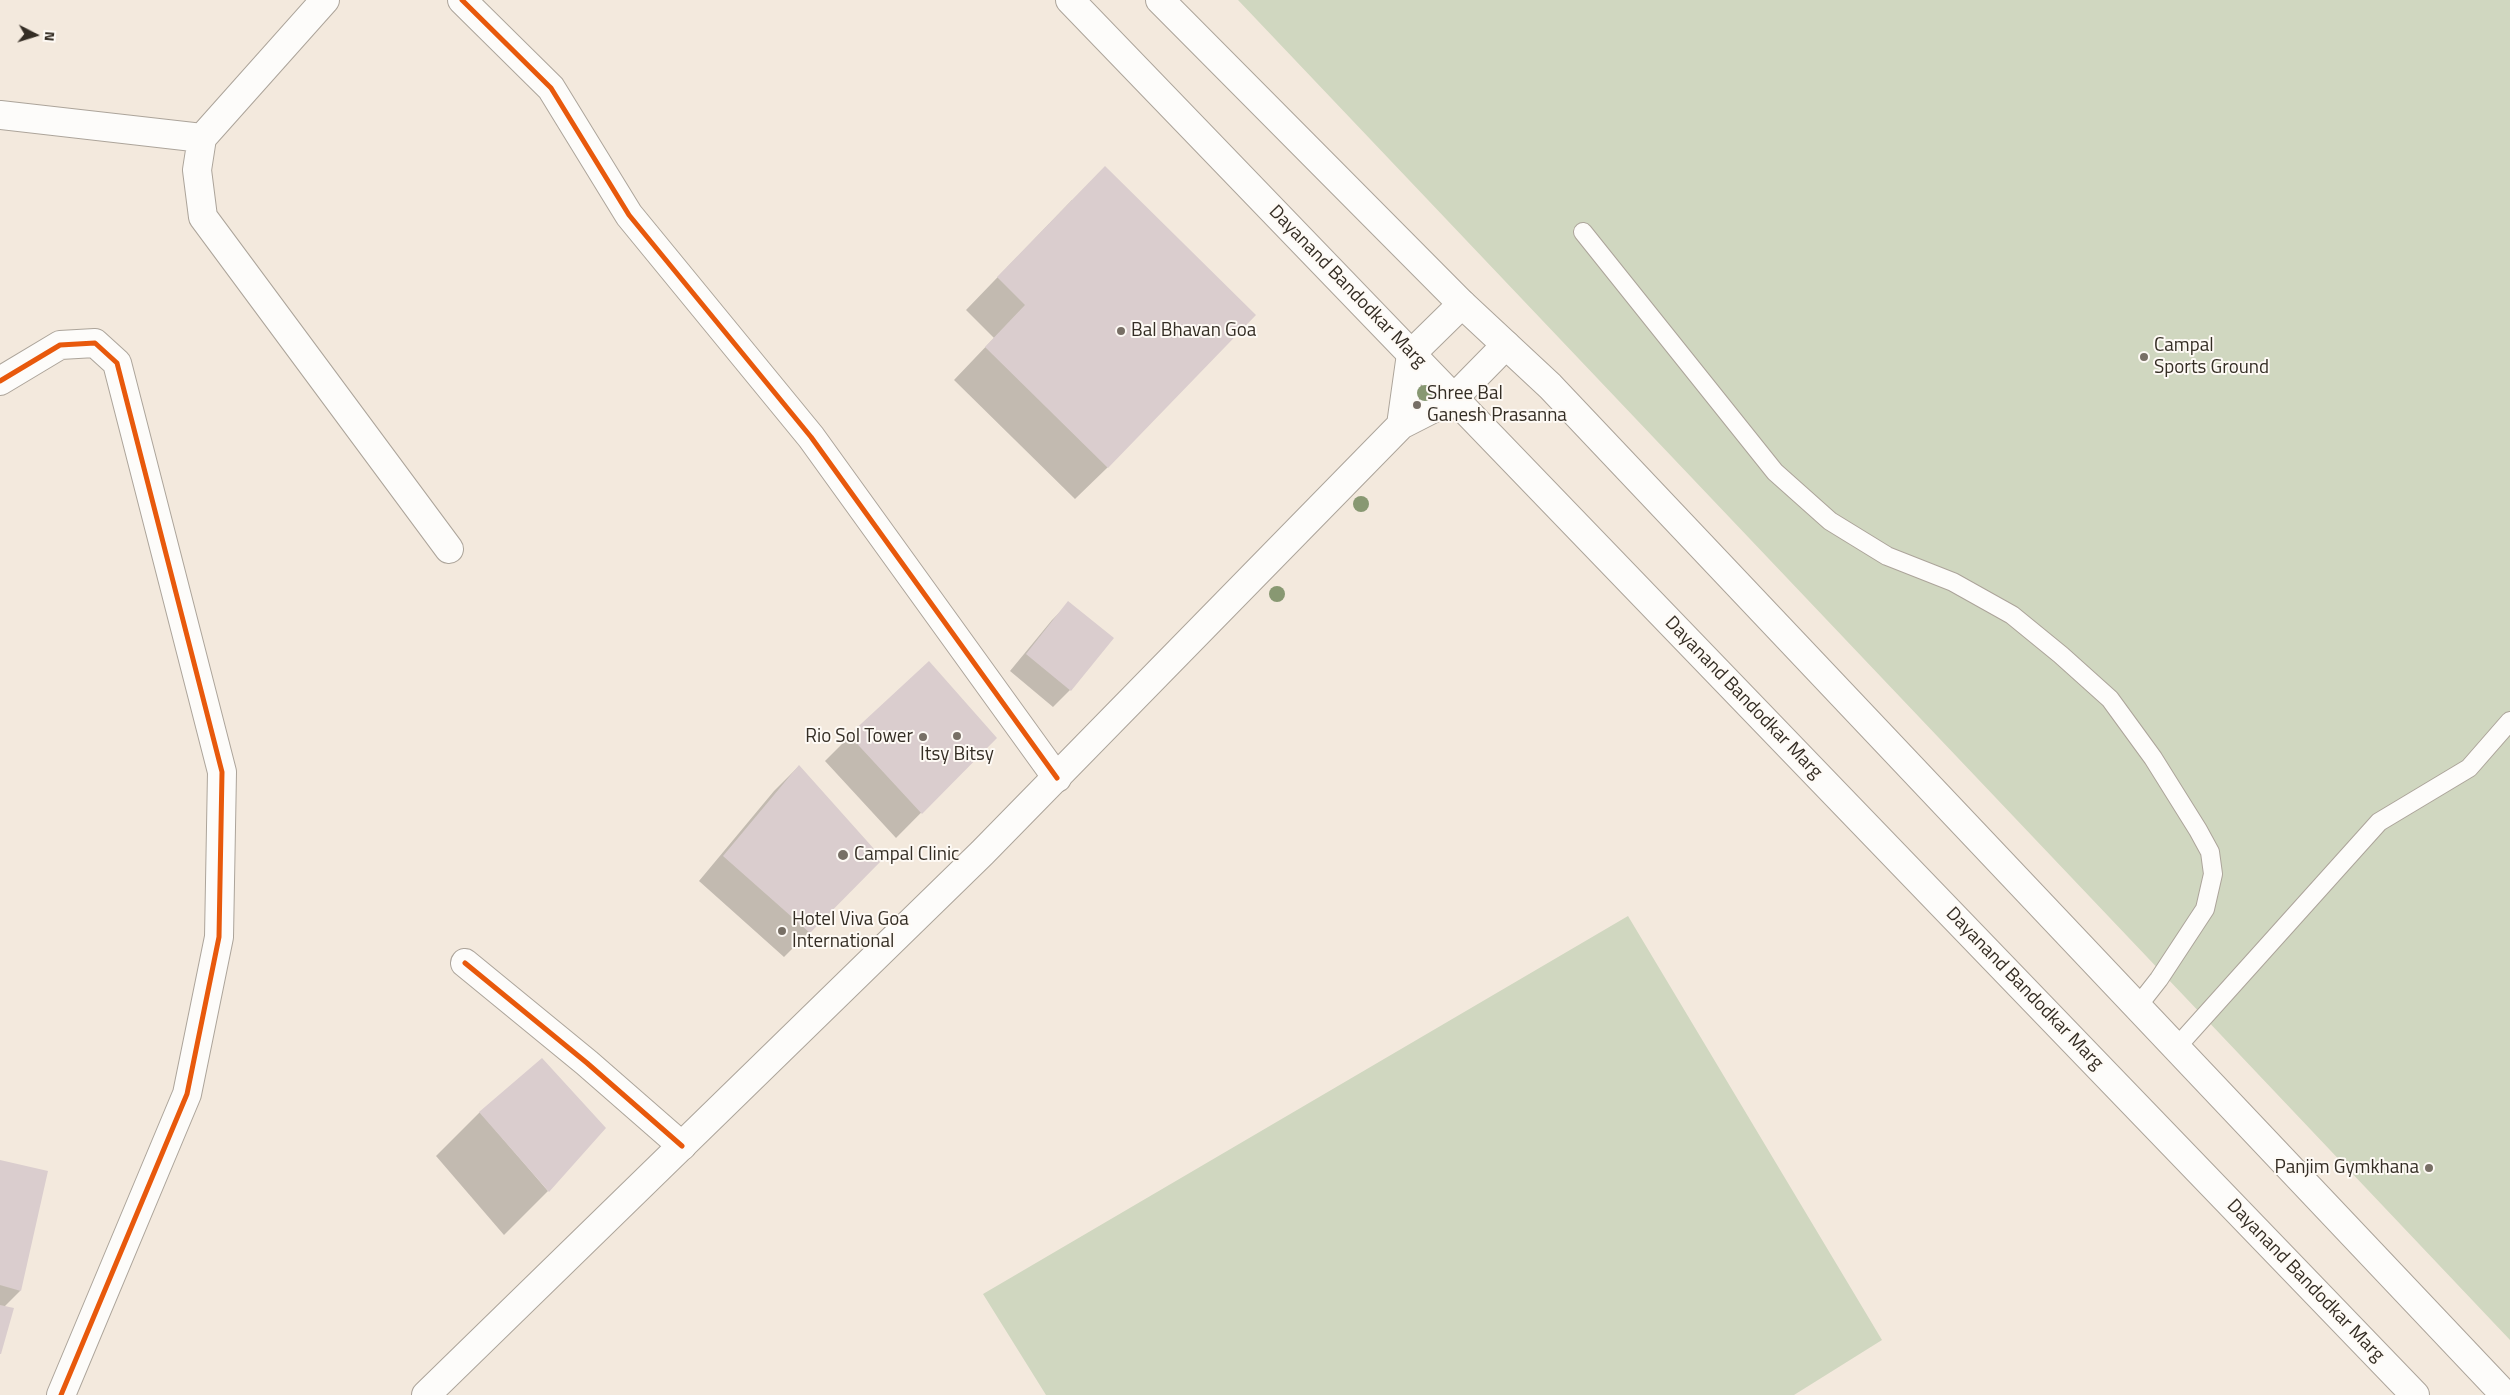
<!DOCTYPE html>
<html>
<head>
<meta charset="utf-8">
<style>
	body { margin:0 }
	#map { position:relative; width:2510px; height:1395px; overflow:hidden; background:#f3e9dd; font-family:"Titillium Web",sans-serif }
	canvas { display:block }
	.north { position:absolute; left:10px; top:10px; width:50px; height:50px; -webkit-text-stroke:4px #fefaf5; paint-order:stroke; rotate:95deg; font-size:14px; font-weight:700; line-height:20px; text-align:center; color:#342d24 }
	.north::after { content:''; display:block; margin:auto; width:18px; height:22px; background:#342d24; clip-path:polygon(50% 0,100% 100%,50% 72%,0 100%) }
</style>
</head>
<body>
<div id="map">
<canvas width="2510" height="1395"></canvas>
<div class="north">N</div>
</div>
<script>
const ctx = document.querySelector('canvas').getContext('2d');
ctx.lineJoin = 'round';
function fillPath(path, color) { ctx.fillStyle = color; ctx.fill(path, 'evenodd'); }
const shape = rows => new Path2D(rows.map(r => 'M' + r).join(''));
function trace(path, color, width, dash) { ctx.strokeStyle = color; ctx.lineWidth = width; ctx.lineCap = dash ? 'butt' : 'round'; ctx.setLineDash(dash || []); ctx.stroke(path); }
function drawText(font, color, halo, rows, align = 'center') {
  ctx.font = font + ' "Titillium Web",sans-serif'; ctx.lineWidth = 4; ctx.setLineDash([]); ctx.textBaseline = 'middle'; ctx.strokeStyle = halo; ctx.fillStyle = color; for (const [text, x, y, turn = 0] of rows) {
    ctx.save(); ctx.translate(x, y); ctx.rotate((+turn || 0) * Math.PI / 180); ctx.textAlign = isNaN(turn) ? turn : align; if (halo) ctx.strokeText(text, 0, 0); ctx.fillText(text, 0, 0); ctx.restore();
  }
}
fillPath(shape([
	[1238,0,2510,0,2510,1340,2185,997],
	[1628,916,1882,1340,1794,1395,1046,1395,983,1294]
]), '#d0d7c0');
fillPath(shape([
	[1072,200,1108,467,1075,499,954,380,994,338,966,310],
	[1069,603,1070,690,1053,707,1010,671,1052,620],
	[850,736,995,738,896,838,825,761],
	[799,766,809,932,784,957,699,881,774,791],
	[480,1112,548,1191,504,1235,436,1156],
	[0,1161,20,1291,4,1307,0,1352]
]), '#0003');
fillPath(shape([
	[1105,166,1256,315,1108,468,985,347,1025,305,997,277],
	[1068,601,1114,638,1071,691,1026,654],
	[929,661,997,738,922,814,849,735],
	[799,765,883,859,810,933,723,856],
	[542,1058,606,1128,549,1192,479,1112],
	[0,1160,48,1171,21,1291,0,1285],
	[0,1305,14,1308,1,1354,0,1354]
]), '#dacdce');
const lane = shape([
	[1583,232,1775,472,1830,521,1887,556,1953,582,2012,615,2061,655,2110,699,2153,758,2198,830,2210,852,2213,874,2205,909,2159,979,2137,1007],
	[2175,1049,2379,822,2469,768,2510,721]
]);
const street = shape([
	[325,0,202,138,197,170,203,217,449,549],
	[462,0,551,88,629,215,811,437,1057,778],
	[0,115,202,138],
	[0,381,60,345,95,343,117,363,222,772,219,937,187,1094,61,1395],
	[465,963,587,1063,682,1146]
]);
const secondary = shape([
	[1401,425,1411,354,1462,304],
	[426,1395,982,853,1401,425,1454,398,1506,345]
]);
const primary = shape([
	[1070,0,2415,1395],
	[1160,0,1462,304,1550,386,2505,1395]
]);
trace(lane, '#aca49a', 20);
trace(street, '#aca49a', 30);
trace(secondary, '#aca49a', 30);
trace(primary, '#aca49a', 30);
trace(lane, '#fdfcfa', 18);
trace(street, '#fdfcfa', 28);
trace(secondary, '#fdfcfa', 28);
trace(primary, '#fdfcfa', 28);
trace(shape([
	[462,0,551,88,629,215,811,437,1057,778],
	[0,381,60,345,95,343,117,363,222,772,219,937,187,1094,61,1395],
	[465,963,587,1063,682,1146]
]), '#e8590c', 5);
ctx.fillStyle = '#889872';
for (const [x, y] of [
	[1425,393],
	[1361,504],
	[1277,594]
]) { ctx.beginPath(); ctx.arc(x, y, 8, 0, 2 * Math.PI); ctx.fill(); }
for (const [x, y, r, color] of [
	[1121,331,5,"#776f65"],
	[2144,357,5,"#776f65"],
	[1417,405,5,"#776f65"],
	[957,736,5,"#776f65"],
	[923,737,5,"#776f65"],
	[843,855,6,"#776f65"],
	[782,931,5,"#776f65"],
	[2429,1168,5,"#776f65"]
]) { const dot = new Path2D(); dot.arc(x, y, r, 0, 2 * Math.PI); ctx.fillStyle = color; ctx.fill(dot); trace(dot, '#fefaf5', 2); }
drawText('19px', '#342d24', '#fefaf5', [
	["Dayanand Bandodkar Marg",1347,287,46],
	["Dayanand Bandodkar Marg",1743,698,46],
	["Dayanand Bandodkar Marg",2024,989,46],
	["Dayanand Bandodkar Marg",2305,1281,46]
]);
drawText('19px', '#342d24', '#fefaf5', [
	["Bal Bhavan Goa",1131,331],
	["Campal",2154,346],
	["Sports Ground",2154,368],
	["Shree Bal",1427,394],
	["Ganesh Prasanna",1427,416],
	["Rio Sol Tower",913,737,"right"],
	["Itsy Bitsy",957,755,"center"],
	["Campal Clinic",854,855],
	["Hotel Viva Goa",792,920],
	["International",792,942],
	["Panjim Gymkhana",2419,1168,"right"]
], 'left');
</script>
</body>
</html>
